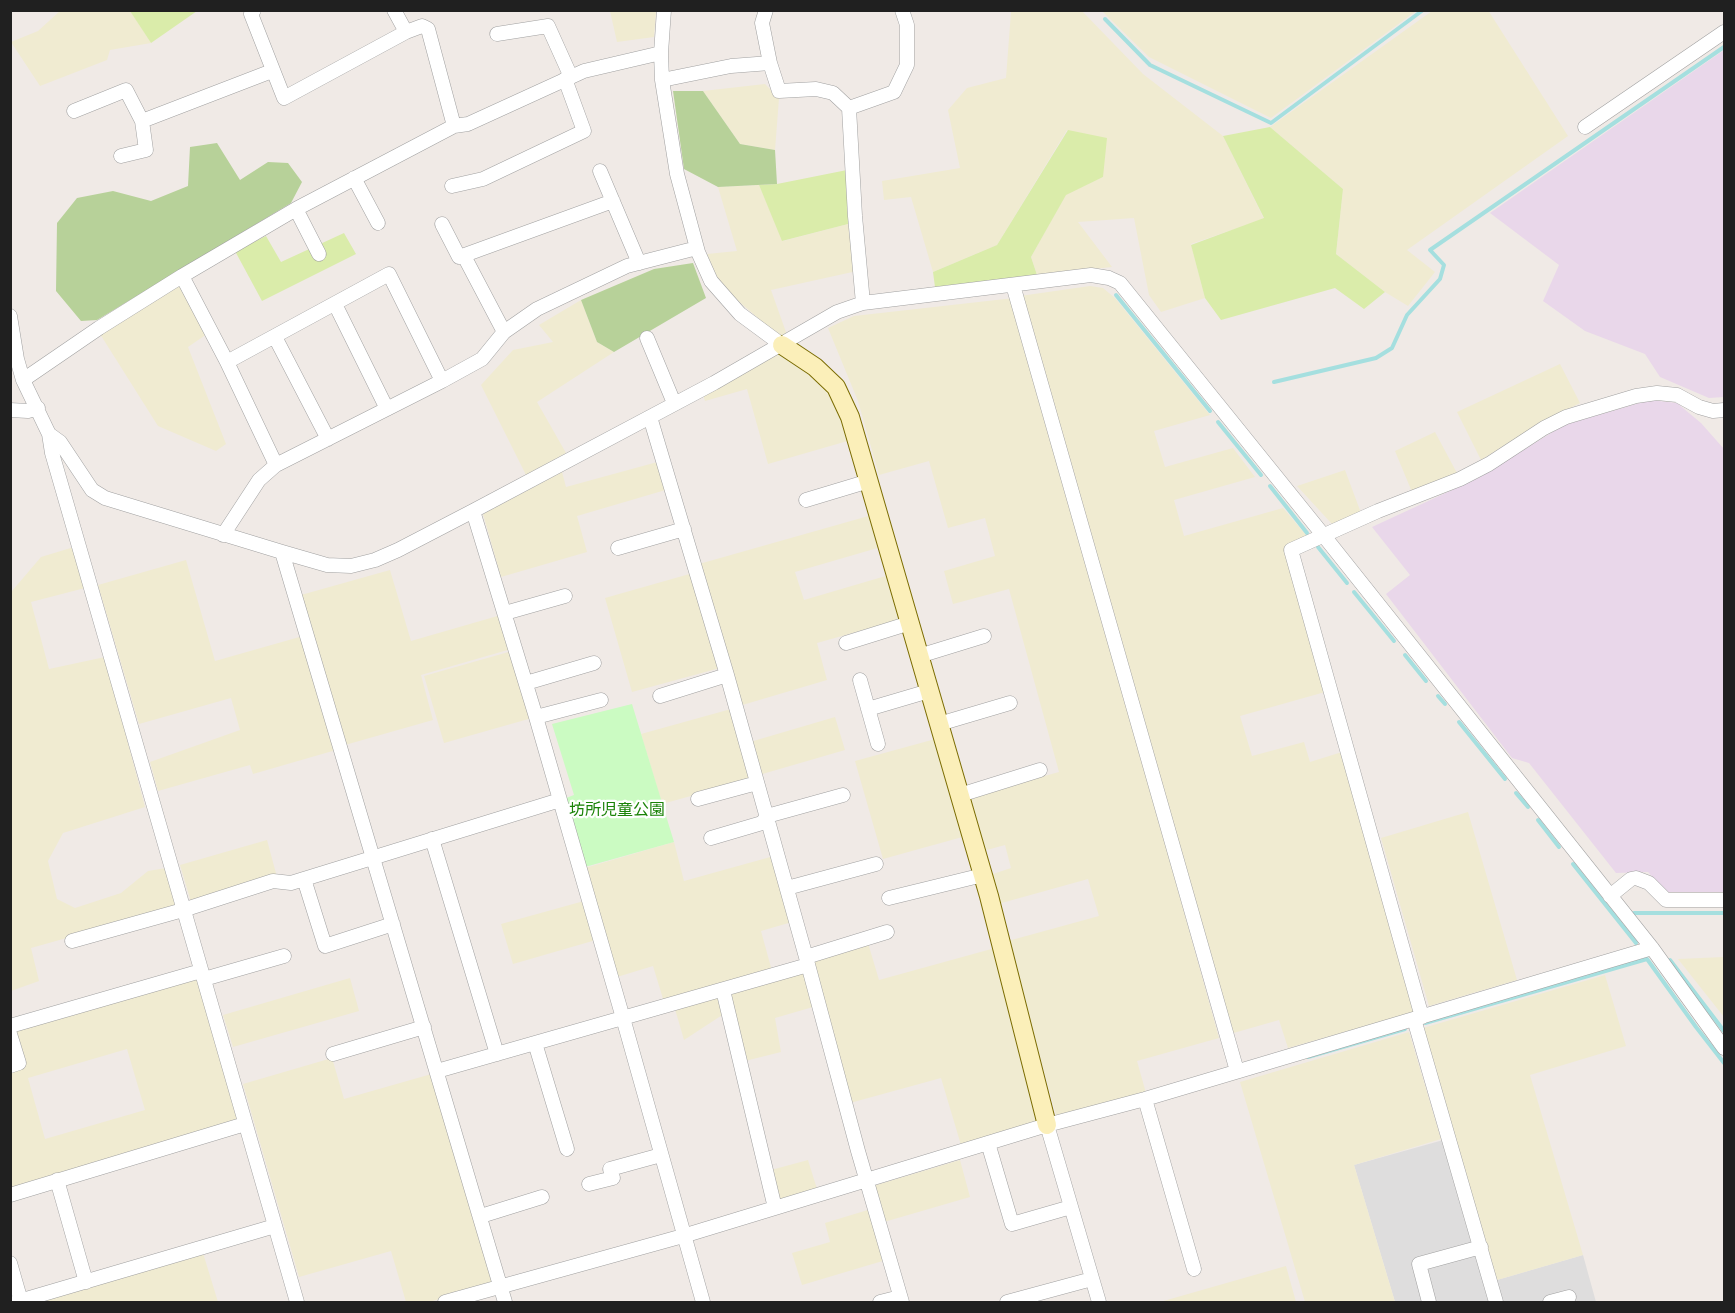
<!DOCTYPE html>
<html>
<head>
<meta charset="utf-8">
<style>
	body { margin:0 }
	#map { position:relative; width:1735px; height:1313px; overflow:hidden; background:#f0eae6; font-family:Inter,sans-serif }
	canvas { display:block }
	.frame { position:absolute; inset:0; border:12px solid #202020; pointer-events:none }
</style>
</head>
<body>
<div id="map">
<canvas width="1735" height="1313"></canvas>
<div class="frame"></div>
</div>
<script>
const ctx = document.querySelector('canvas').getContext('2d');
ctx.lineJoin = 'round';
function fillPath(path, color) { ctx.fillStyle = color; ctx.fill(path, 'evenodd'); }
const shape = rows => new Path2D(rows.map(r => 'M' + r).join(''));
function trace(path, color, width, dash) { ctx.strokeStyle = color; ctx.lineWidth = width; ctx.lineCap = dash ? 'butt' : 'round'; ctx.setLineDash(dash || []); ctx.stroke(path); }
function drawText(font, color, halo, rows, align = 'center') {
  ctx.font = font + ' Inter,"Noto Sans JP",sans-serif'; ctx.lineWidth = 4.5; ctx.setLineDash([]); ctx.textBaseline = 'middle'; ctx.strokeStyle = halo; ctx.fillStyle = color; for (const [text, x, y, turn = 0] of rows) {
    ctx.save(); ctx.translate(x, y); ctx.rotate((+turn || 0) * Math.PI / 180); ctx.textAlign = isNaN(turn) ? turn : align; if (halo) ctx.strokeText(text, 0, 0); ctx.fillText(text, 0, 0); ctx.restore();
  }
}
fillPath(shape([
	[1454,1137,1497,1280,1583,1255,1596,1302,1395,1302,1354,1165]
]), '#dedddd');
fillPath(shape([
	[1724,50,1724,397,1709,398,1660,377,1645,354,1585,331,1543,301,1559,265,1490,213],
	[1650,400,1677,403,1701,423,1724,449,1724,892,1666,892,1648,872,1616,873,1529,763,1512,758,1386,594,1410,575,1372,527,1478,478,1564,425]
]), '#e9d7ea');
fillPath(shape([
	[130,10,151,43,110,50,107,60,40,86,11,42,38,31,60,11],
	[1014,10,1082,11,1143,74,1223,136,1264,219,1191,244,1205,298,1161,312,1149,295,1134,218,1078,222,1112,267,1037,275,1031,257,1066,194,1103,177,1067,130,997,245,933,272,911,197,884,200,882,181,960,168,948,110,967,88,1006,78,1011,12],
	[1488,10,1568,136,1407,250,1435,272,1408,306,1385,292,1336,254,1343,189,1270,127,1432,11],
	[610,11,656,11,654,37,617,42],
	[1102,11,1416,11,1271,118,1149,57],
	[765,84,779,98,775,150,740,144,703,91],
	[759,185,783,241,848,224,857,271,771,290,787,335,781,338,721,286,707,254,737,251,718,187],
	[179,283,207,334,188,347,226,444,216,451,158,426,100,334],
	[1090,286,1103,288,1115,298,1210,415,1154,431,1165,467,1233,448,1255,477,1174,500,1184,536,1283,508,1307,536,1284,547,1325,692,1240,716,1252,756,1304,742,1310,762,1342,752,1415,1012,1288,1048,1279,1020,1230,1034,1020,296],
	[1014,298,1219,1038,1137,1061,1146,1093,1057,1118,1008,941,1099,916,1088,879,998,904,990,875,1011,868,1005,845,983,851,968,797,1059,772,1009,589,953,604,944,571,995,556,985,518,948,528,929,461,879,475,858,401,828,328,854,316],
	[581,300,597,342,614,352,537,402,566,453,526,475,481,385,513,350,553,342,539,325],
	[780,352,831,390,851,440,768,464,747,389,705,401,702,392],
	[1560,364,1580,403,1537,425,1481,460,1457,412],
	[1435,432,1458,475,1412,492,1395,451],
	[661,461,669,489,577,516,587,552,501,577,483,514,562,472,566,487],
	[1345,470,1361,513,1332,524,1297,486],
	[872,515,881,547,795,572,804,600,889,575,902,619,817,643,827,680,739,706,699,564],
	[74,547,85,588,31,602,49,669,105,657,145,807,63,833,48,861,57,899,75,908,121,893,148,871,166,868,177,907,31,948,39,981,11,991,12,591,41,557],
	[186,560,215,661,303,636,336,750,253,774,250,765,158,791,150,762,240,730,231,698,139,724,98,585],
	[390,570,411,641,501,615,511,649,421,675,433,720,345,745,301,595],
	[693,573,720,668,632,692,605,598],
	[512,651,532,718,444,743,424,676],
	[731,709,752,779,662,804,641,734],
	[835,717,845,750,759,775,750,742],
	[939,738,966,836,883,859,855,761],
	[1468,812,1517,980,1429,1006,1381,838],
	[267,840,277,877,191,902,180,865],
	[674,842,684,881,774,856,792,922,761,931,772,971,664,1002,653,966,617,977,585,868],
	[584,901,596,940,513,964,501,924],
	[868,943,879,980,995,948,1044,1122,961,1145,941,1078,850,1103,810,959],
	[1724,957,1724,1017,1678,959],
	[806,971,813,1007,775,1018,781,1052,745,1061,733,1008,684,1040,675,1009],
	[1605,975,1626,1046,1530,1075,1583,1255,1497,1280,1423,1028],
	[197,977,240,1123,11,1189,11,1072,25,1068,14,1030],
	[127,1049,145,1110,45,1139,28,1078],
	[350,978,359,1011,233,1047,223,1015],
	[1409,1032,1441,1139,1354,1165,1395,1302,1305,1302,1240,1082],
	[332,1058,344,1099,435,1073,496,1283,429,1302,406,1302,391,1251,299,1277,243,1084],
	[808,1160,817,1189,780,1200,771,1170],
	[960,1160,970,1197,884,1222,873,1186],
	[871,1209,886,1260,802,1285,792,1253,830,1242,825,1223],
	[203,1253,218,1302,31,1302],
	[1286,1266,1296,1302,1160,1302]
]), '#f0ebd1');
fillPath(shape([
	[130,11,197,11,151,43],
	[1270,127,1343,189,1336,254,1385,292,1364,309,1335,288,1221,320,1205,298,1191,245,1264,218,1223,136],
	[1068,130,1107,138,1103,177,1066,195,1031,257,1037,275,935,287,933,272,997,245],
	[847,170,848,224,782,241,759,185,777,184],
	[344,233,356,254,262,301,235,251,266,236,281,262]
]), '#daecaa');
fillPath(shape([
	[673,91,703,91,740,144,775,150,777,184,718,187,684,169],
	[217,143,240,180,268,162,288,163,302,182,291,203,97,320,81,321,56,291,57,223,77,198,113,191,151,201,188,186,190,147],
	[693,263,706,298,614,352,597,342,581,300,654,269]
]), '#b7d199');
fillPath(shape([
	[632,704,674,842,585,867,566,798,574,795,552,724]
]), '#cbfbc2');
trace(shape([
	[1105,19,1150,65,1271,123,1423,10],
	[1116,295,1210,411],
	[1274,382,1376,358,1392,348,1407,315,1440,279,1444,265,1430,250,1724,47],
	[1218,422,1261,475],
	[1270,486,1307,533],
	[1318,547,1347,583],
	[1354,592,1394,641],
	[1405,655,1426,681],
	[1438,696,1445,704],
	[1459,722,1505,779],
	[1516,793,1528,807],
	[1538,820,1559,847],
	[1573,864,1636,943],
	[1634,913,1724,913],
	[1670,960,1724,1031],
	[1425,1023,1647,959,1696,1027,1724,1063],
	[1308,1057,1405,1029]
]), '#a5dfdf', 4);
const street = shape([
	[254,10,251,14,284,98,406,32],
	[394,10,406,32,422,26,428,29,454,126],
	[664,10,661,53,662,80,677,174,698,252,711,281,740,314,782,345],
	[766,10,762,23,770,63],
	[497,34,548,26,571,77],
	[662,80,731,66,770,63,779,91,816,89,833,93,849,108,855,216,863,303],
	[849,108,894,92,907,65,907,25,902,10],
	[74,111,126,90,142,121,146,150,121,156],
	[142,121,272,71],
	[1585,127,1724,32],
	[600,171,639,263],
	[354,178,378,223],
	[452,186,483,179,584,131,565,79],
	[296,209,319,254],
	[442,224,459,257,613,201],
	[464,256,504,332],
	[182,276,227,362,276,465],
	[1013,285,1237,1071],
	[335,304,387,409],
	[10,316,17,359,23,380,49,434,52,453,297,1302],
	[275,337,328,439],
	[647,338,674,403],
	[227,362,389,274,442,381],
	[23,380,99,328,182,276,296,209,454,126,468,124,584,71,661,53],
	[10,410,28,411,38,408],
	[650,417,727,675,806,957,858,1151,902,1302],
	[49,434,60,442,92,490,105,498,282,552,327,565,351,566,375,560,398,550,473,511,714,383,837,312,863,303,1091,275,1109,278,1120,283,1324,536,1652,948,1724,1048],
	[806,500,869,481],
	[473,511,536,717,623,1018,703,1302],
	[223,535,259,480,276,465,442,381,482,359,504,332,537,309,627,266,697,248],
	[618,548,684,529],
	[282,552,505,1302],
	[505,613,565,596],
	[846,643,910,623],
	[919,656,984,636],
	[860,680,878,744],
	[526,683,594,663],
	[660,696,727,675],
	[868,709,929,691],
	[536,717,601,700],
	[939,724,1010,703],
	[960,795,1040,770],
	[698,799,757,783],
	[711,838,762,823,767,816,843,795],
	[432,839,497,1054],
	[304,879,325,946,393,924],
	[787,888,876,864],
	[1610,896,1631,879,1636,878,1649,883,1666,900,1724,900],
	[889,898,983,875],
	[72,941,183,910,273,881,291,883,560,800],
	[806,957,887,932],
	[204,979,284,956],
	[723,990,775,1208],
	[1422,1017,1291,550,1378,511,1460,479,1489,464,1544,428,1566,417,1636,396,1657,393,1677,395,1699,407,1713,411,1724,410],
	[1414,1019,1496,1302],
	[10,1026,201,971],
	[10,1034,19,1063,10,1066],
	[535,1043,567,1149],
	[333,1054,424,1027],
	[437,1071,808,965],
	[1145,1099,1194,1269],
	[1047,1125,1099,1302],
	[988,1143,1012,1224,1071,1207],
	[57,1180,86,1282],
	[589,1184,613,1178,610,1169,661,1155],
	[10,1195,245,1124],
	[481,1216,542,1197],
	[10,1263,21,1301],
	[16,1302,275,1226],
	[445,1302,683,1236,1047,1125,1145,1099,1652,948],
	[880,1302,900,1297],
	[1007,1302,1092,1279],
	[1429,1302,1419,1264,1481,1247],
	[1550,1302,1569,1297]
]);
const secondary = shape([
	[782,345,815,367,836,387,850,417,989,896,1047,1125]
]);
trace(street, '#a1a1a1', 15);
trace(secondary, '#7b6c02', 20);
trace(street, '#fff', 14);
trace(secondary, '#fbefb9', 18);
drawText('16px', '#1b8308', '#fff', [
	["坊所児童公園",617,810]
]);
</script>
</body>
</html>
